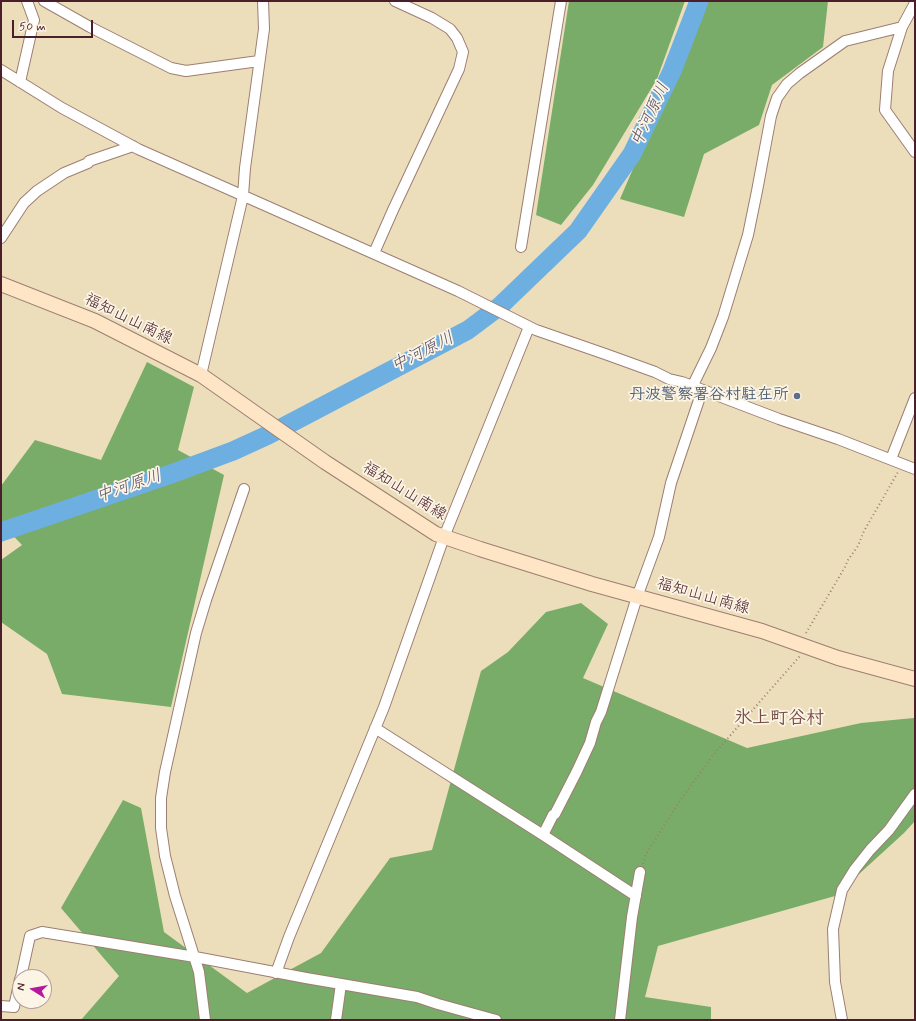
<!DOCTYPE html>
<html>
<head>
<meta charset="utf-8">
<style>
	body { margin:0 }
	#map { position:relative; width:916px; height:1021px; overflow:hidden; background:#eddebb; font-family:Mynerve,sans-serif }
	canvas { display:block }
	.frame { position:absolute; inset:0; border:2px solid #4a1f2b; pointer-events:none }
	.north { position:absolute; left:12px; top:969px; width:40px; height:40px; box-sizing:border-box; background:#fcf5e5; border:1px solid #b59f9b; border-radius:50%; rotate:281deg; font-size:11px; font-weight:700; line-height:16px; text-align:center; color:#4a1f2b }
	.north::after { content:''; display:block; margin:auto; width:14px; height:18px; background:#b5179e; clip-path:polygon(50% 0,100% 100%,50% 72%,0 100%) }
	.scale { position:absolute; left:12px; top:20px; width:81px; height:18px; box-sizing:border-box; border:2px solid #4a1f2b; border-top:0; padding-left:5px; font-size:12px; line-height:14px; white-space:nowrap; color:#4a1f2b; -webkit-text-stroke:3px #fcf5e5; paint-order:stroke }
</style>
</head>
<body>
<div id="map">
<canvas width="916" height="1021"></canvas>
<div class="frame"></div>
<div class="north">N</div>
<div class="scale">50 m</div>
</div>
<script>
const ctx = document.querySelector('canvas').getContext('2d');
ctx.lineJoin = 'round';
function fillPath(path, color) { ctx.fillStyle = color; ctx.fill(path, 'evenodd'); }
const shape = rows => new Path2D(rows.map(r => 'M' + r).join(''));
function trace(path, color, width, dash) { ctx.strokeStyle = color; ctx.lineWidth = width; ctx.lineCap = dash ? 'butt' : 'round'; ctx.setLineDash(dash || []); ctx.stroke(path); }
function drawText(font, color, halo, rows, align = 'center') {
  ctx.font = font + ' Mynerve,"Klee One",sans-serif'; ctx.lineWidth = 3.5; ctx.setLineDash([]); ctx.textBaseline = 'middle'; ctx.strokeStyle = halo; ctx.fillStyle = color; for (const [text, x, y, turn = 0] of rows) {
    ctx.save(); ctx.translate(x, y); ctx.rotate((+turn || 0) * Math.PI / 180); ctx.textAlign = isNaN(turn) ? turn : align; if (halo) ctx.strokeText(text, 0, 0); ctx.fillText(text, 0, 0); ctx.restore();
  }
}
fillPath(shape([
	[569,1,685,1,657,79,593,185,561,225,536,215],
	[705,1,828,1,823,47,772,85,759,125,704,154,684,217,620,199],
	[147,362,194,387,178,450,224,475,171,707,62,694,47,654,1,622,1,560,22,545,1,523,1,486,35,440,101,460],
	[581,603,608,624,583,678,747,748,861,723,914,718,915,720,915,821,904,833,835,896,658,946,645,997,711,1007,711,1020,81,1020,119,976,61,908,123,800,141,808,164,932,247,993,321,953,390,858,432,850,481,671,508,652,546,612]
]), '#79ac68');
trace(shape([
	[1,532,171,474,233,451,268,435,468,330,500,306,578,231,632,154,672,71,699,1]
]), '#6eafe2', 19);
const minor = shape([
	[44,1,90,27,171,68,186,71,259,61],
	[902,27,888,71,885,110,915,152],
	[1,70,62,108,138,149,458,291,536,330,608,355,655,372,669,379,682,382,779,419,838,439,915,469],
	[20,82,34,20,27,1],
	[1,238,24,203,37,191,64,173,88,163,89,161,133,146],
	[521,247,561,1],
	[374,253,393,210,459,69,463,52,457,38,450,29,432,18,395,1],
	[201,375,243,196,245,168,264,29,263,1],
	[692,387,711,348,723,317,748,235,757,191,771,116,777,98,787,84,800,73,845,41,902,27,915,3],
	[891,459,915,398],
	[375,728,543,835,636,896],
	[543,835,553,815,555,814,577,771,590,743,596,722,601,712,637,597,659,537,671,483,702,391],
	[276,973,289,937,384,707,444,537,529,327],
	[21,977,30,936,42,932,195,957,306,978,417,997,438,1004,496,1020],
	[1,1006,14,1007,20,979],
	[205,1020,199,972,175,896,165,856,161,828,161,798,165,772,196,633,206,600,244,489],
	[336,1020,341,984],
	[620,1020,632,917,640,872],
	[842,1020,835,982,833,929,842,890,855,869,870,850,889,830,915,794]
]);
const secondary = shape([
	[1,284,95,321,201,375,325,462,436,534,480,549,592,584,762,631,838,658,915,679]
]);
trace(minor, '#9c7e73', 12);
trace(secondary, '#9c7e73', 16);
trace(shape([
	[806,633,845,567,848,560,858,546,864,531,898,472],
	[643,864,646,854,679,802,714,754,800,656]
]), '#9c7e73', 2, [1, 3]);
trace(minor, '#fff', 10);
trace(secondary, '#fde5c5', 14);
for (const [x, y, r, color] of [
	[797,396,4,"#5c6f8a"]
]) { const dot = new Path2D(); dot.arc(x, y, r, 0, 2 * Math.PI); ctx.fillStyle = color; ctx.fill(dot); trace(dot, '#fcf5e5', 1.5); }
drawText('16px', '#4a1f2b', '#fcf5e5', [
	["福知山山南線",128,320,26],
	["福知山山南線",404,492,32],
	["福知山山南線",703,597,16]
]);
drawText('bold 16px', '#4e5e75', '#fcf5e5', [
	["丹波警察署谷村駐在所",789,396]
], 'right');
drawText('italic 17px', '#57516b', '#fcf5e5', [
	["中河原川",651,115,-65],
	["中河原川",423,353,-27],
	["中河原川",129,487,-19]
]);
drawText('bold 18px', '#754d46', '#fcf5e5', [
	["氷上町谷村",779,719]
]);
</script>
</body>
</html>
